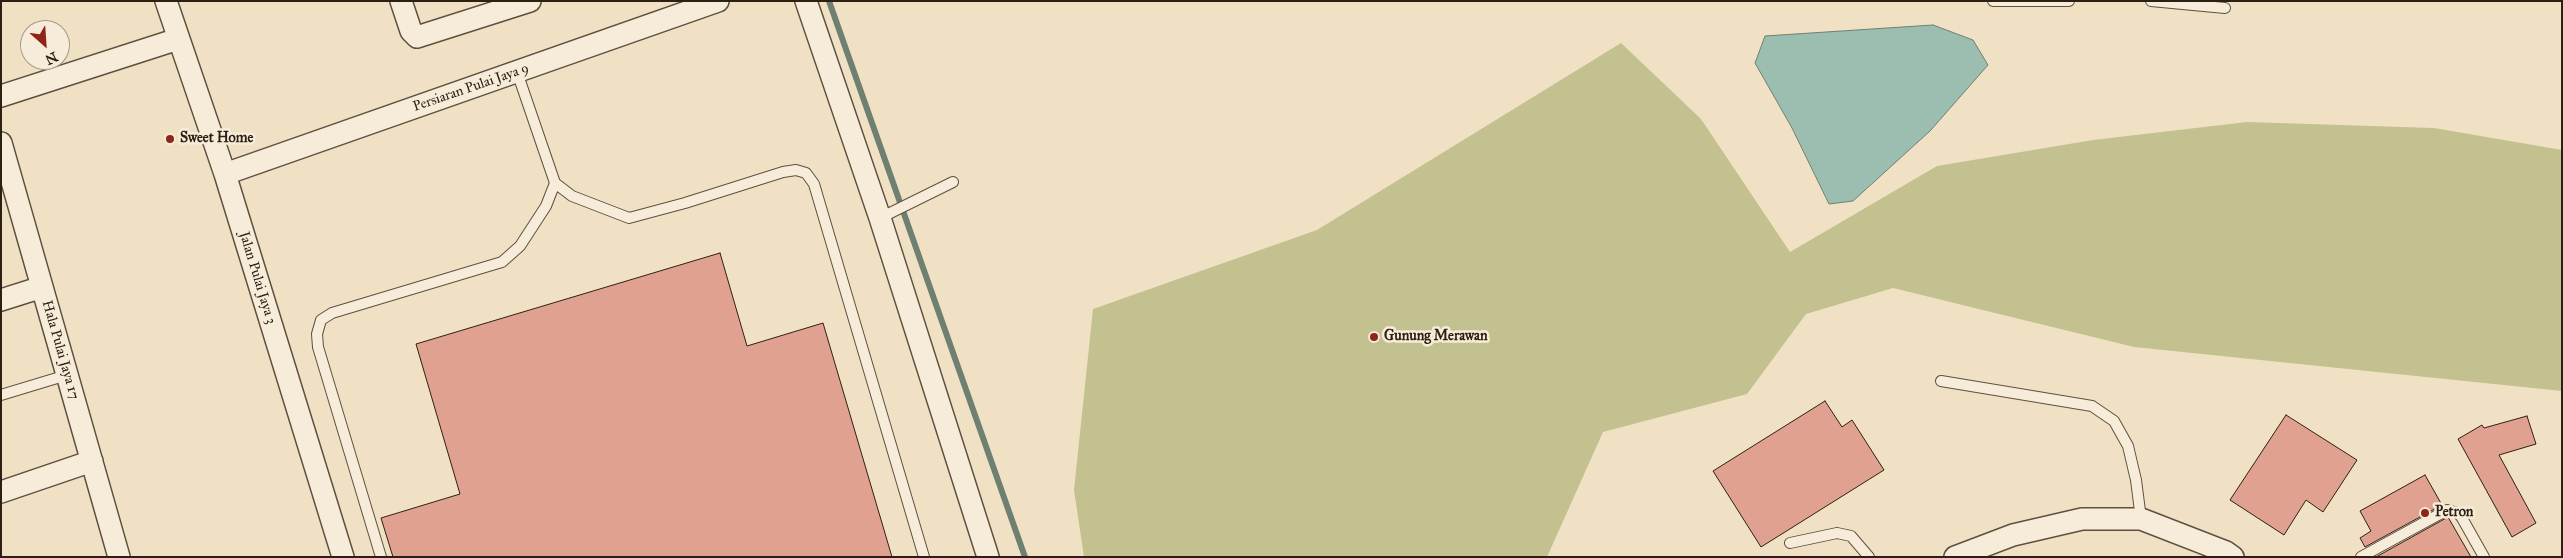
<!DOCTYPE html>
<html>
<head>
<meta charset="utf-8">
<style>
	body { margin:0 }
	#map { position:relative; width:2563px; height:558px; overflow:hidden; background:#f1e1c4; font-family:"IM FELL Great Primer",serif }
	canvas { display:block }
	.frame { position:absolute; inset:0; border:2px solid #2c2013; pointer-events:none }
	.north { position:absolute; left:20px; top:20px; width:50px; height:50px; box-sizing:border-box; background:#f6ecd9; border:1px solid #a59a8a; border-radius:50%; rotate:154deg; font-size:14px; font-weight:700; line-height:20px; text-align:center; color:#2c2013 }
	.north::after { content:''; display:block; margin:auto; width:18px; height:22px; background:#8f2418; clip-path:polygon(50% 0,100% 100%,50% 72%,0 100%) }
</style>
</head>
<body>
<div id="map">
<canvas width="2563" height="558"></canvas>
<div class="frame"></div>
<div class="north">N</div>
</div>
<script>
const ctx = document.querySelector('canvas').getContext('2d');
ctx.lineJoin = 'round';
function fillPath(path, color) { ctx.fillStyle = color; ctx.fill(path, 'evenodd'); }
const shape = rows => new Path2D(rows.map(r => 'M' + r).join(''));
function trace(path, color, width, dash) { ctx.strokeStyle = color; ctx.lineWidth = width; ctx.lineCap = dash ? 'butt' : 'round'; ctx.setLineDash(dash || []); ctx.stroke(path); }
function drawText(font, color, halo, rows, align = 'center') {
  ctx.font = font + ' "IM FELL Great Primer",serif'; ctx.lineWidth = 5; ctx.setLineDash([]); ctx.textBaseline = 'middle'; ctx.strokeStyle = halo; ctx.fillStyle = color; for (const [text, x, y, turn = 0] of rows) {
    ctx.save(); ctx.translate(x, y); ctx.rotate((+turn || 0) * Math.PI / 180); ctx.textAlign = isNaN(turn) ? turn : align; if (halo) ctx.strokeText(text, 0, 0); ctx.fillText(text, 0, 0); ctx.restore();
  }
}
fillPath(shape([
	[1621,43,1701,119,1790,252,1937,166,2093,140,2247,122,2434,128,2562,150,2562,391,2134,347,1893,288,1806,314,1747,394,1603,432,1547,557,1084,557,1074,490,1093,309,1317,230]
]), '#c2c18f');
const water = shape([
	[1933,25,1973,40,1988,65,1930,131,1853,201,1829,204,1792,128,1755,63,1765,36,1933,25]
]);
fillPath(water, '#9bbeb0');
trace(water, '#6f7f71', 1);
trace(shape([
	[829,1,1025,557]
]), '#6f7f71', 6);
const building = shape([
	[720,253,747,346,823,323,892,557,393,557,381,518,460,494,416,344,720,253],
	[1825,401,1842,427,1852,420,1884,470,1761,547,1713,471,1825,401],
	[2286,415,2357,460,2323,512,2306,500,2284,535,2230,500,2286,415],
	[2527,416,2536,444,2499,455,2536,523,2512,537,2458,439,2482,425,2484,428,2527,416],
	[2425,475,2442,505,2365,547,2360,538,2371,531,2360,511,2425,475],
	[2448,517,2471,557,2376,557,2448,517]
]);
fillPath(building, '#e0a191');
trace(building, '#2c2013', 1);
const service = shape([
	[1993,1,2069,1],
	[2151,1,2225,8],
	[555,183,572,196,629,218,685,203,783,172,796,170,806,173,814,184,924,557],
	[880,218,953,182],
	[1941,381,2092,406,2114,421,2128,446,2136,480,2141,519],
	[1,395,67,375],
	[1790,543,1837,533,1851,536,1869,557],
	[381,557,318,347,317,334,321,320,332,313,502,262,520,246,546,206,555,183,517,72],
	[2361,557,2447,510,2458,513,2462,518,2484,557]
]);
const minor = shape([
	[166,1,225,174,343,557],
	[401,1,411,31,417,37,530,1],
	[806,1,880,218,988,557],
	[1,96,178,39],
	[1,143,119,557],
	[225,174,718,1],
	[1,300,42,287],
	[1,492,92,461],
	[1955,557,2013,535,2082,519,2141,519,2226,552,2233,557]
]);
trace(service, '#5d503f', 12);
trace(minor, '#5d503f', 24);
trace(service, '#f6ecd9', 10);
trace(minor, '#f6ecd9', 21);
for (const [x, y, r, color] of [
	[170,139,5,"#8f2418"],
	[1374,337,5,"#8f2418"],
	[2425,513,5,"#8f2418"]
]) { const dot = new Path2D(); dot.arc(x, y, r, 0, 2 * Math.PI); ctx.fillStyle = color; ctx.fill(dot); trace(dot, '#f6ecd9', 2); }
drawText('14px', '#2c2013', '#f6ecd9', [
	["Persiaran Pulai Jaya 9",471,88,-19],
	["Jalan Pulai Jaya 3",257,278,73],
	["Hala Pulai Jaya 17",60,350,74]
]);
drawText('bold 14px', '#2c2013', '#f6ecd9', [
	["Sweet Home",180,139],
	["Gunung Merawan",1384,337],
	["Petron",2435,513]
], 'left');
</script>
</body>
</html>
